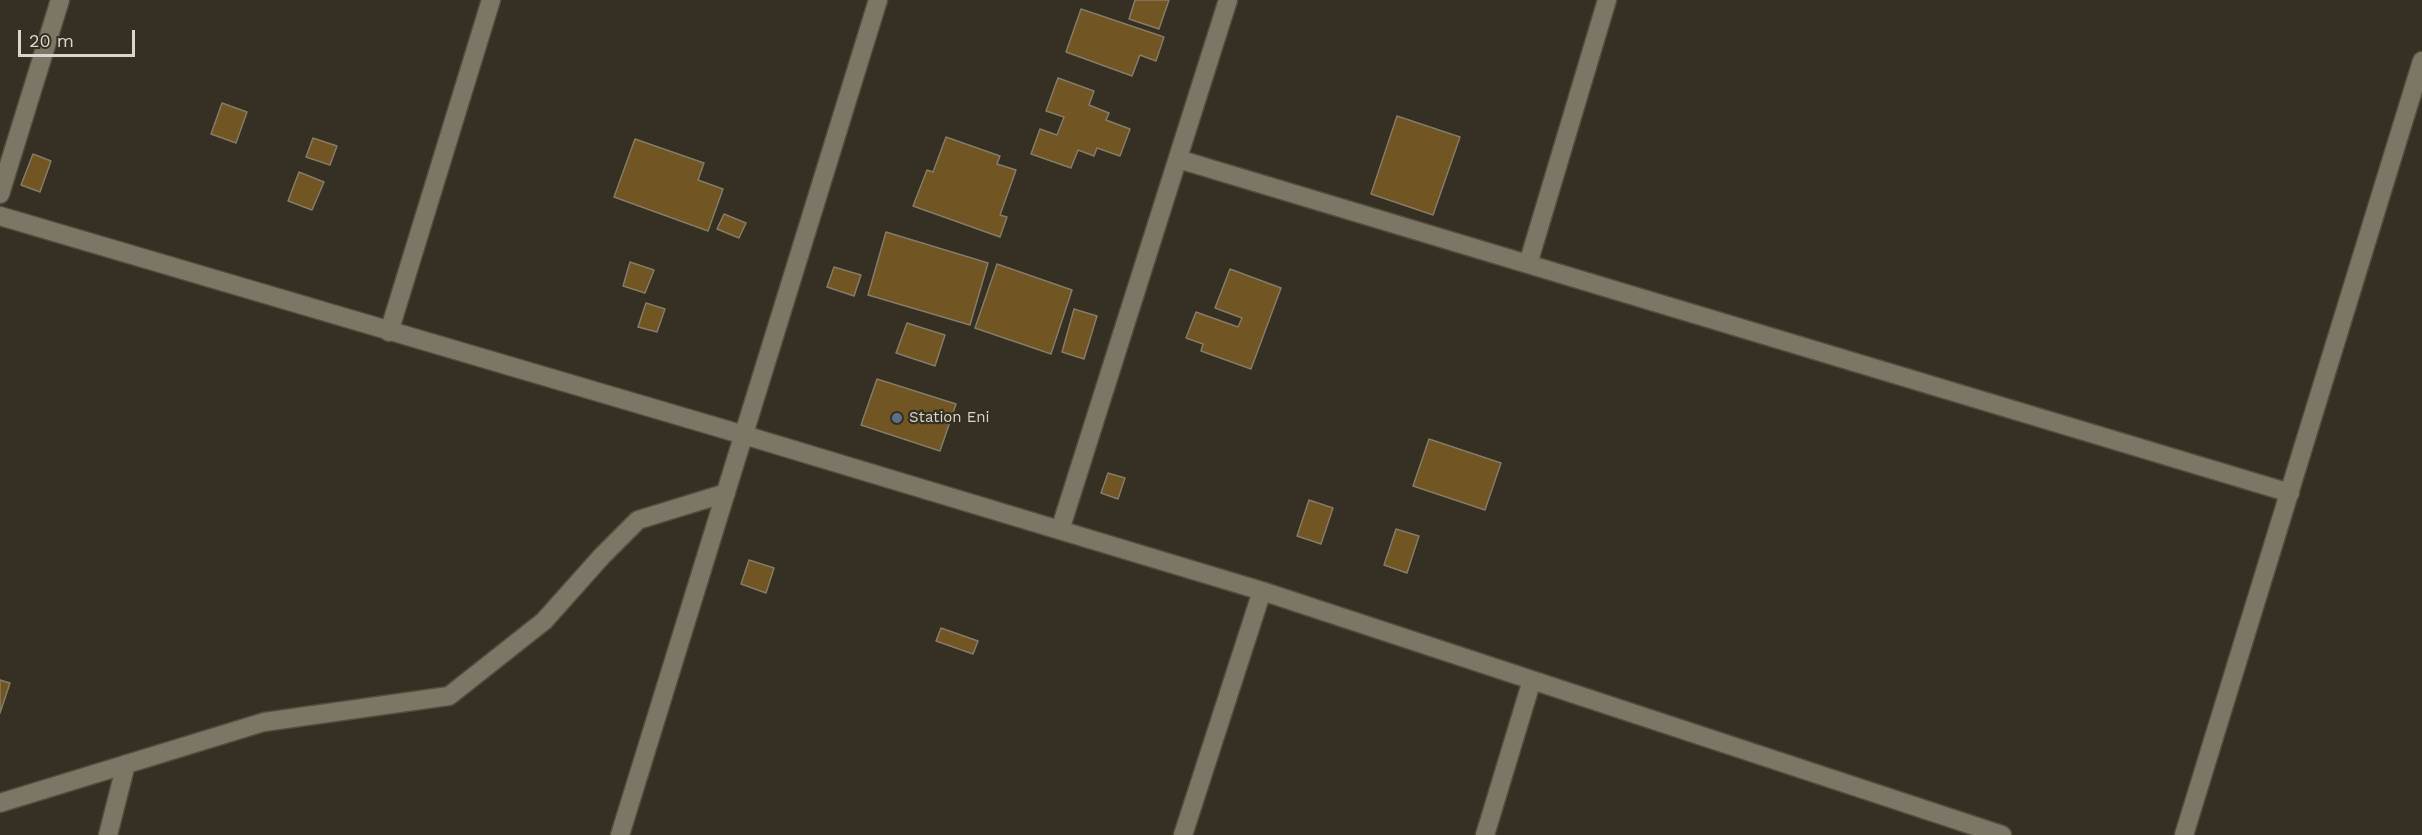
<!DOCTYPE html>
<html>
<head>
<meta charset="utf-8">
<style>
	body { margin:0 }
	#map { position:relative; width:2422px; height:835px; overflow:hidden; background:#353021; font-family:"Work Sans",sans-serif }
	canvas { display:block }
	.scale { position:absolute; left:18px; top:30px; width:117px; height:27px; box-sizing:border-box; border:3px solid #d9d6cd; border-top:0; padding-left:8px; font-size:18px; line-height:21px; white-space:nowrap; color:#d9d6cd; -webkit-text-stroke:4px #353021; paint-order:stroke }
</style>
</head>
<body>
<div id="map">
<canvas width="2422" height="835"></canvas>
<div class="scale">20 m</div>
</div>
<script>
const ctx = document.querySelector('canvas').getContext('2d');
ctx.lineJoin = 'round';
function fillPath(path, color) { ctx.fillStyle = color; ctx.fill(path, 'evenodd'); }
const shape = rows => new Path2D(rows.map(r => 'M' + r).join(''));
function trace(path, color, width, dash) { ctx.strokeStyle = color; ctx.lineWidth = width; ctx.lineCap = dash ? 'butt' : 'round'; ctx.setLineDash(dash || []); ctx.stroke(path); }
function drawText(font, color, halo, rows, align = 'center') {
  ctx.font = font + ' "Work Sans",sans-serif'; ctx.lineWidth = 4.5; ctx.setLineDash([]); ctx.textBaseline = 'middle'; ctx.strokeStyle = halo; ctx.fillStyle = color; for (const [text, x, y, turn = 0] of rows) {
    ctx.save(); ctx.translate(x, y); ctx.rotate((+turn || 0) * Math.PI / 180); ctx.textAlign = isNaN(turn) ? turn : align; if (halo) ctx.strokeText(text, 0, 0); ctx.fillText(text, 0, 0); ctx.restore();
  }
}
const building = shape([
	[1135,0,1169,0,1159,29,1129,19,1135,0],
	[1081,9,1164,37,1156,61,1140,55,1132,76,1066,52,1081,9],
	[1058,78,1094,91,1089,105,1109,113,1106,120,1130,129,1120,156,1097,148,1094,156,1078,150,1071,168,1031,154,1040,129,1057,135,1064,117,1046,111,1058,78],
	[222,103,247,112,236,143,211,134,222,103],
	[1397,116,1460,137,1433,215,1371,194,1397,116],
	[946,137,1000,156,997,164,1016,170,1000,215,1007,217,1000,237,913,206,927,170,933,172,946,137],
	[313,138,337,146,330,165,306,157,313,138],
	[635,139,704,163,698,180,723,189,708,231,614,197,635,139],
	[33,154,51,161,40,192,21,185,33,154],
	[299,172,324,182,312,210,288,201,299,172],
	[724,214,746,223,739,238,717,229,724,214],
	[886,232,988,263,970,325,868,295,886,232],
	[630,262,654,270,645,293,623,286,630,262],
	[997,264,1072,290,1051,354,975,328,997,264],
	[834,267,861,275,854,296,827,287,834,267],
	[1230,269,1281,288,1251,369,1201,351,1203,344,1186,338,1196,312,1238,327,1242,318,1215,308,1230,269],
	[646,303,665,309,657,332,638,327,646,303],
	[1074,309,1097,316,1084,359,1062,352,1074,309],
	[907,323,945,335,935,366,896,353,907,323],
	[877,379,956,404,940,451,861,425,877,379],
	[1429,439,1501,463,1485,510,1413,486,1429,439],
	[1108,473,1125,478,1118,499,1101,493,1108,473],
	[1309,500,1333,508,1321,544,1297,536,1309,500],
	[1396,529,1419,536,1407,573,1384,565,1396,529],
	[749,560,774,568,766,593,741,584,749,560],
	[941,628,978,641,973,654,936,641,941,628],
	[0,680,10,683,0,713,0,680]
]);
fillPath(building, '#715522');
trace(building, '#847b6b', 1.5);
const street = shape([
	[1178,159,2290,493],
	[0,194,60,0],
	[0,216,744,435,1262,591,2002,835],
	[1528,264,1607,0],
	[389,332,491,0],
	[1060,530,1228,0],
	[0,803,264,722,449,696,544,621,602,556,638,520,726,493],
	[108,835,126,764],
	[620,835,878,0],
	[1183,835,1262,591],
	[1485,835,1532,680],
	[2184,835,2422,61]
]);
trace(street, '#514d41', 21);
trace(street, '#7b7665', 18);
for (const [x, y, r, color] of [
	[897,418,6,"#5c6f8a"]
]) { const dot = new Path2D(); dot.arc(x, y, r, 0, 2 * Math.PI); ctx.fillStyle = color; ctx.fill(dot); trace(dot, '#353021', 2); }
drawText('15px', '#d9d6cd', '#353021', [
	["Station Eni",909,418]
], 'left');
</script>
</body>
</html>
